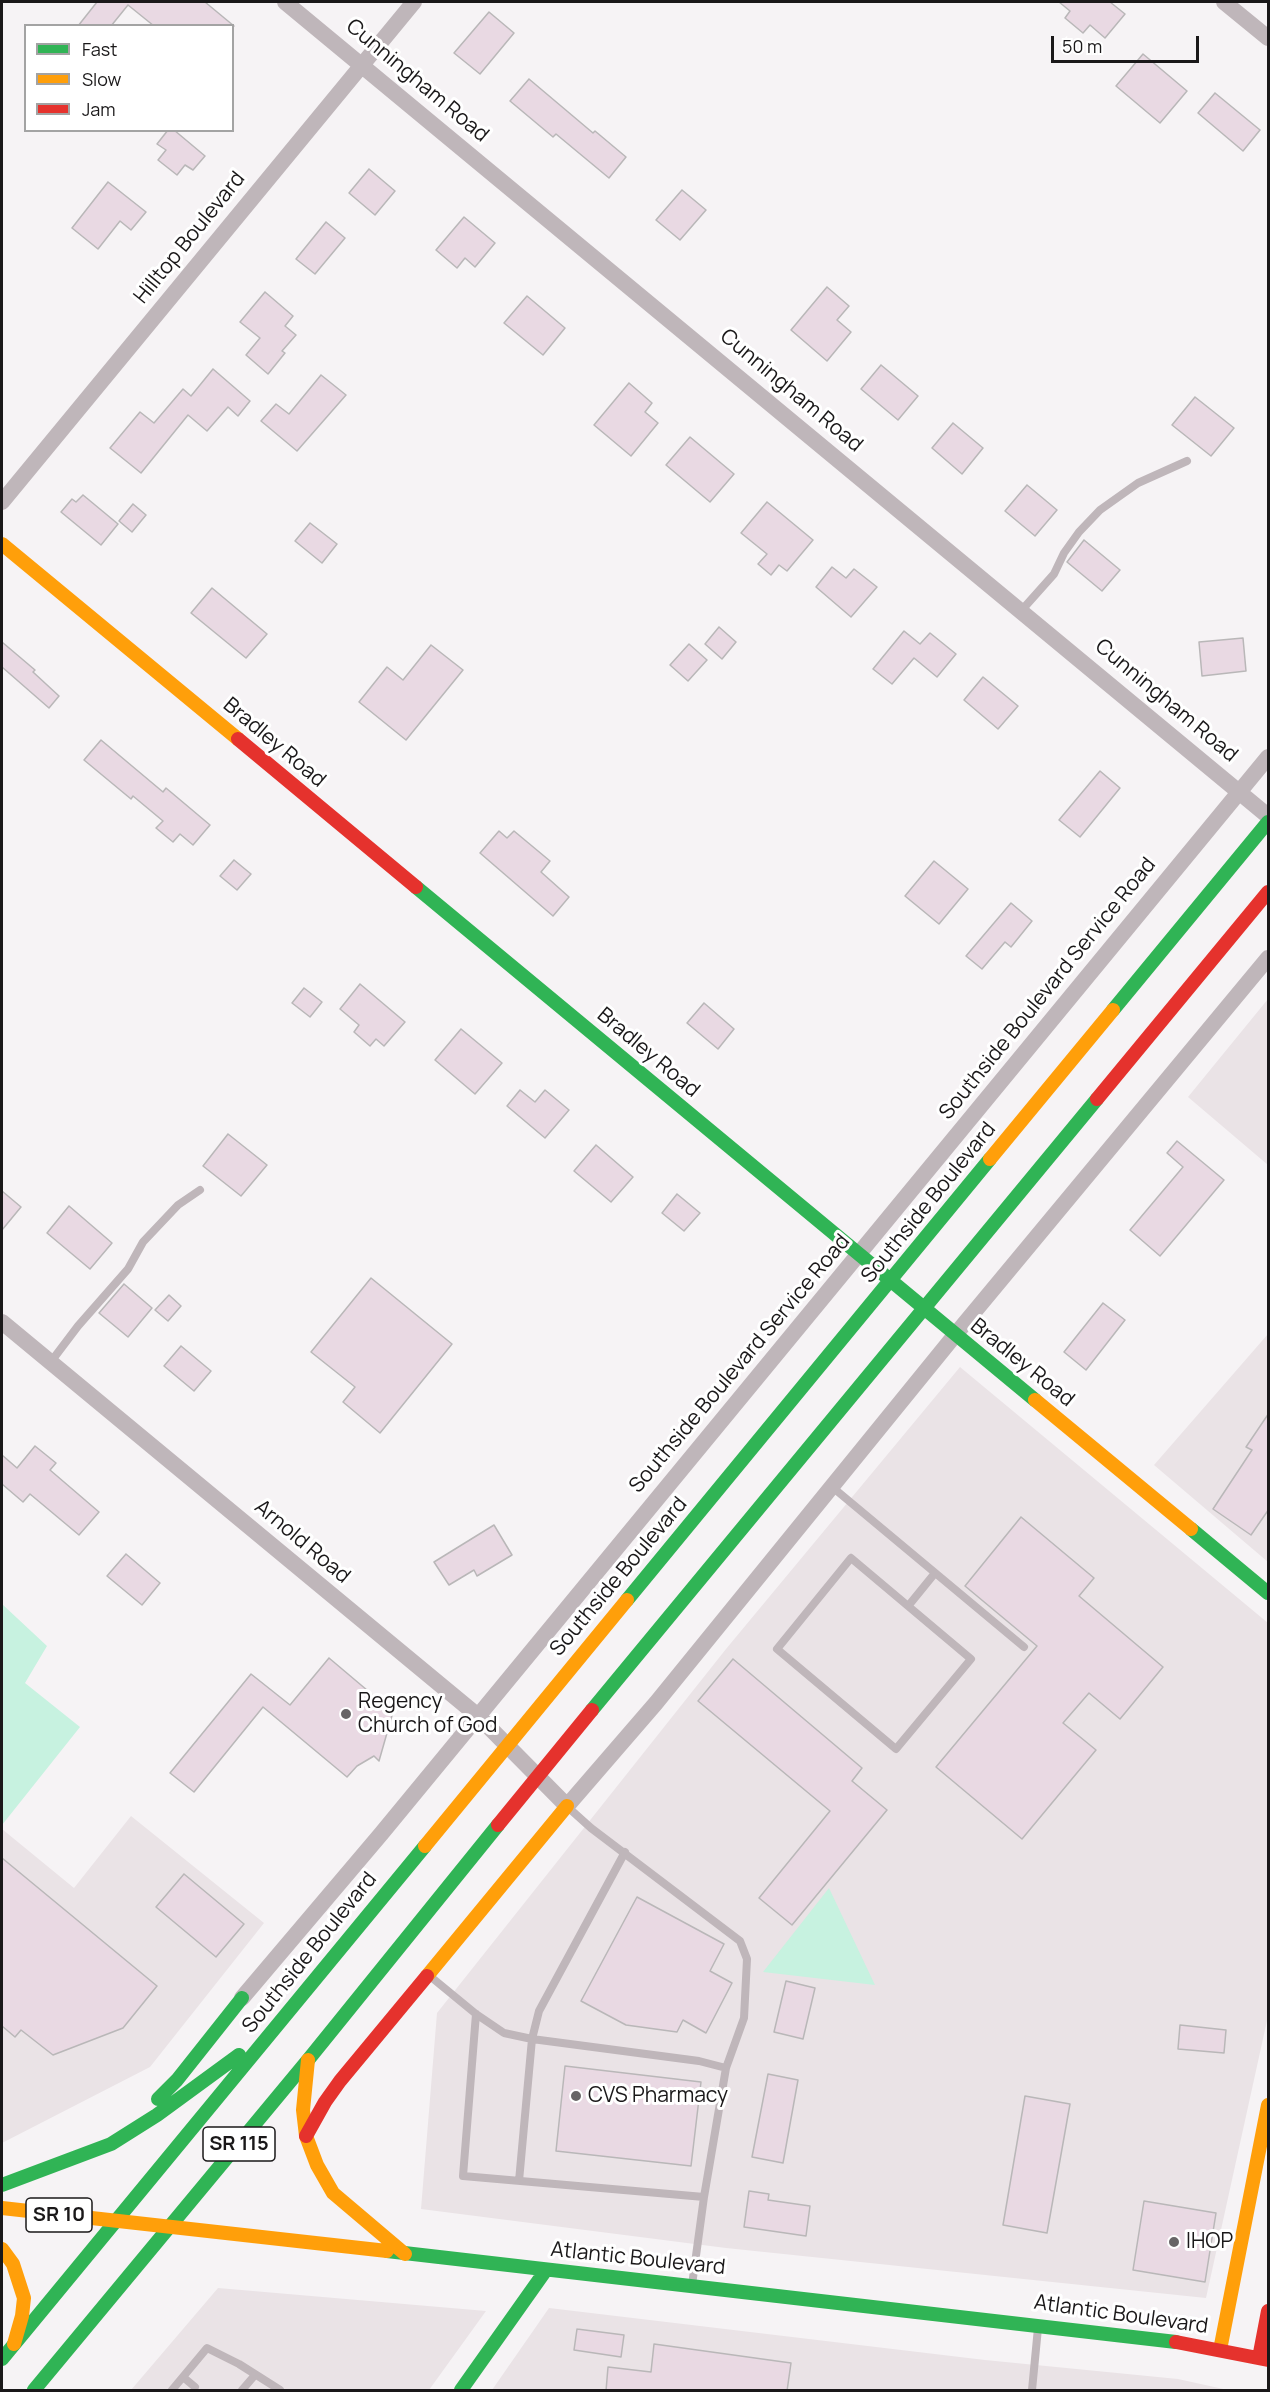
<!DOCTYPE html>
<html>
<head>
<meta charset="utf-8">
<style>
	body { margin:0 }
	#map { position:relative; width:1270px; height:2392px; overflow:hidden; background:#f6f3f5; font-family:Manrope,sans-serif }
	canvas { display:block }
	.frame { position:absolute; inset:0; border:3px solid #1a1819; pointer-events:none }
	.legend { position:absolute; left:24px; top:24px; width:210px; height:108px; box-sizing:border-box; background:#fff; border:2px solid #a3a3a3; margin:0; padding:8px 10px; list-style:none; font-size:18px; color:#1a1819 }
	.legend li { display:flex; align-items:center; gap:12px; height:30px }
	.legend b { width:30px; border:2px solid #a3a3a3 }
	.scale { position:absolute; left:1051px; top:36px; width:148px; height:27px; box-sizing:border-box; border:3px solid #1a1819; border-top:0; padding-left:8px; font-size:18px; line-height:21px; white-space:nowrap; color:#1a1819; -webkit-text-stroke:4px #fff; paint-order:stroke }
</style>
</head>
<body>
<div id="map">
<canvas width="1270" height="2392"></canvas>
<div class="frame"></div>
<ul class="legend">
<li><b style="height:8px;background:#30b455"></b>Fast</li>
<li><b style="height:8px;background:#ff9f0a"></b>Slow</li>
<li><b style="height:8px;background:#e5322d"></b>Jam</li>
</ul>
<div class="scale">50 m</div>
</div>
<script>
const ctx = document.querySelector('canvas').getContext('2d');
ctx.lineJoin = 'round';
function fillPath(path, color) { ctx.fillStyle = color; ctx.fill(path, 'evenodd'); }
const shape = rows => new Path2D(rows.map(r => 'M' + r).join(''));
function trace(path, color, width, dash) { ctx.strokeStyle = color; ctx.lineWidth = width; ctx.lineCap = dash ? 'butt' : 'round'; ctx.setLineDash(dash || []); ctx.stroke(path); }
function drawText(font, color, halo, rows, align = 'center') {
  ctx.font = font + ' Manrope,sans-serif'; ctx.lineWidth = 6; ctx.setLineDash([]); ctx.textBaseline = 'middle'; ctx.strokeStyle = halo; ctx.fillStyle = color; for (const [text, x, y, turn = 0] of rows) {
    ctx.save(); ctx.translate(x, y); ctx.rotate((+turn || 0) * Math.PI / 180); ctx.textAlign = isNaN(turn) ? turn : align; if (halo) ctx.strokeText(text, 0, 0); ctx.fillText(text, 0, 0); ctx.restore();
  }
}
fillPath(shape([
	[1268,999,1268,1165,1188,1097],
	[1268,1334,1268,1562,1154,1465],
	[960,1367,1268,1623,1268,2016,1206,2298,726,2248,421,2209,437,2013,726,1649],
	[131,1816,264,1923,150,2067,2,2143,2,1829,74,1888],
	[218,2288,486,2311,429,2390,131,2390],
	[549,2308,985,2360,1178,2379,1228,2390,492,2390]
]), '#eae3e6');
fillPath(shape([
	[2,1604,47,1646,25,1683,80,1727,2,1825],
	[829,1888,875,1985,763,1972]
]), '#c7f2e0');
const building = shape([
	[97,2,205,2,234,26,154,26,128,5,111,26,78,26,97,2],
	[1059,2,1110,2,1125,14,1105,38,1090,25,1083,33,1065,18,1070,11,1059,2],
	[489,12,514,33,480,74,454,53,489,12],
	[1143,54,1187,91,1160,123,1116,86,1143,54],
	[529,79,593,133,595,131,626,157,609,178,556,134,553,137,510,101,529,79],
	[1215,93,1260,130,1243,151,1198,113,1215,93],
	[168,130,174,130,205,156,193,170,185,165,177,175,158,160,166,150,157,144,168,130],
	[369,169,395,191,375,215,349,193,369,169],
	[108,182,146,212,131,230,120,221,98,249,72,228,108,182],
	[682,190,706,210,680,240,656,220,682,190],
	[464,217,495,243,475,267,465,258,457,268,436,250,464,217],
	[326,222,345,238,315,274,296,259,326,222],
	[827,287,849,306,837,320,851,332,827,361,791,330,827,287],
	[265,292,293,316,285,326,296,335,282,351,285,353,268,374,246,355,260,338,240,322,265,292],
	[527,296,565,328,543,355,504,323,527,296],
	[881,365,918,396,898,420,861,389,881,365],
	[213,369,250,401,238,416,228,407,207,431,188,415,141,473,110,448,140,412,154,423,183,389,191,396,213,369],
	[321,375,346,395,297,451,261,421,276,404,289,414,321,375],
	[629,383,652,403,645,412,658,423,631,456,594,425,629,383],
	[1195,397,1234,428,1211,456,1172,425,1195,397],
	[953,423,983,448,962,474,932,448,953,423],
	[690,437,734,474,710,502,666,465,690,437],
	[1027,485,1057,510,1035,536,1005,511,1027,485],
	[83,495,118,524,101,545,61,512,72,499,76,502,83,495],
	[767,502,813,540,787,571,779,565,771,575,758,564,767,554,741,533,767,502],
	[133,504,146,515,132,532,119,521,133,504],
	[310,523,337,544,322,563,295,541,310,523],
	[1084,540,1120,570,1102,591,1067,562,1084,540],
	[832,567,846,578,854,569,877,587,851,617,816,587,832,567],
	[212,588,267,634,246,658,191,613,212,588],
	[719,627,736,642,722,659,705,644,719,627],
	[904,631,920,644,930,633,956,654,937,677,914,658,892,684,873,669,904,631],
	[1243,638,1246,671,1202,676,1199,642,1243,638],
	[2,642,35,670,33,672,59,696,49,708,2,667,2,642],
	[689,644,707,660,688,681,670,665,689,644],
	[431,645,463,670,406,740,359,702,387,667,403,680,431,645],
	[983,677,1018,706,998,729,964,700,983,677],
	[101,740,163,792,166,788,210,825,193,845,180,834,173,842,156,828,163,821,133,796,131,799,84,760,101,740],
	[1100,771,1120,788,1080,837,1059,820,1100,771],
	[499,831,507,838,514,831,550,861,541,872,569,897,553,916,480,853,499,831],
	[234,860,251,874,237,890,220,876,234,860],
	[934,861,968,889,939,924,905,896,934,861],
	[1011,903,1032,921,1011,947,1005,942,982,969,966,956,1011,903],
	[360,984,405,1022,384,1046,376,1039,370,1046,354,1032,359,1025,340,1009,360,984],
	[304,988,322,1002,310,1017,292,1003,304,988],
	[704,1003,734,1029,718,1049,687,1023,704,1003],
	[461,1029,502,1063,475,1094,435,1060,461,1029],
	[520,1090,535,1102,545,1090,569,1110,545,1138,507,1106,520,1090],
	[228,1134,267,1165,241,1196,203,1166,228,1134],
	[1177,1141,1224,1180,1160,1256,1130,1230,1183,1167,1167,1153,1177,1141],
	[596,1145,633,1177,611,1202,574,1171,596,1145],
	[2,1191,21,1207,2,1230,2,1191],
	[677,1194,700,1213,684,1231,662,1213,677,1194],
	[69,1206,112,1243,90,1269,47,1233,69,1206],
	[371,1278,452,1344,380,1433,343,1402,355,1387,311,1352,371,1278],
	[124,1284,152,1308,128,1337,99,1313,124,1284],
	[169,1295,181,1306,168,1321,155,1310,169,1295],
	[1103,1303,1125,1320,1086,1370,1064,1352,1103,1303],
	[181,1346,211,1371,194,1391,164,1366,181,1346],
	[1269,1413,1269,1509,1251,1535,1213,1509,1252,1450,1246,1447,1269,1413],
	[35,1446,56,1463,50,1470,99,1512,79,1535,30,1494,23,1502,2,1484,2,1455,17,1468,35,1446],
	[1021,1517,1094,1578,1079,1596,1163,1667,1120,1719,1089,1693,1063,1723,1096,1750,1022,1839,936,1767,1037,1646,965,1586,1021,1517],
	[494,1525,512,1555,477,1576,474,1570,449,1585,434,1562,494,1525],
	[126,1554,160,1583,142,1605,107,1576,126,1554],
	[329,1658,393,1712,379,1761,374,1756,357,1766,347,1777,263,1707,194,1792,170,1773,251,1674,290,1705,329,1658],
	[733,1659,862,1768,852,1781,887,1810,792,1925,759,1898,830,1811,698,1701,733,1659],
	[2,1858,157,1986,123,2028,53,2055,21,2030,15,2037,2,2026,2,1858],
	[184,1874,244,1924,216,1957,156,1907,184,1874],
	[637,1897,724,1944,710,1971,732,1983,706,2033,683,2020,677,2032,626,2025,581,2001,637,1897],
	[786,1981,815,1988,803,2039,774,2032,786,1981],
	[1180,2025,1226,2030,1224,2053,1178,2049,1180,2025],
	[565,2066,701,2082,691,2166,556,2151,565,2066],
	[768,2074,798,2080,783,2163,752,2157,768,2074],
	[1025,2096,1070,2104,1047,2233,1003,2225,1025,2096],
	[749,2191,769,2194,768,2200,810,2206,806,2236,744,2227,749,2191],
	[1144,2201,1216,2213,1205,2282,1133,2270,1144,2201],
	[577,2329,624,2335,621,2357,574,2350,577,2329],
	[654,2344,791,2363,787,2391,606,2391,608,2367,651,2372,654,2344]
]);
fillPath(building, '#e9d9e3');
trace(building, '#b9b7b8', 1.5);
trace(shape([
	[1021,611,1054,574,1064,553,1079,532,1100,510,1138,483,1187,461],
	[50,1363,78,1326,128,1269,143,1242,178,1205,200,1190],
	[831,1486,1024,1647],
	[851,1558,971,1659,896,1749,777,1649,851,1558],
	[909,1605,935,1573],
	[571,1810,591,1828,740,1941,747,1959,744,2018,726,2068],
	[431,1977,476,2014,504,2033,532,2039,699,2061,726,2068,704,2197],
	[476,2014,463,2176,704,2197,692,2285],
	[519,2181,532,2039,539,2011,625,1852],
	[183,2377,195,2387],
	[172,2390,207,2348,239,2364,280,2390],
	[242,2390,255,2375],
	[1032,2390,1038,2328]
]), '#bfb6ba', 8);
trace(shape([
	[285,2,1268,816],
	[1224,2,1268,38],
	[2,502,414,2],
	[2,1322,478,1716,567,1806,656,1703,955,1335,1268,958],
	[242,1998,381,1834,1268,757]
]), '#bfb6ba', 16);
trace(shape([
	[416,887,1035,1400],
	[1113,1010,1268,822],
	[1191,1529,1268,1593],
	[627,1600,990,1159],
	[592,1710,1097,1099],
	[158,2099,177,2080,242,1998],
	[2,2185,111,2144,157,2115,239,2055],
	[387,2251,1176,2342],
	[2,2359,425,1846],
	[34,2390,308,2060,498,1825],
	[461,2390,546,2270]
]), '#30b455', 14);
trace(shape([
	[2,544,238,739],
	[990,1159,1113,1010],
	[1035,1400,1191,1529],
	[425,1846,627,1600],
	[427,1976,567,1806],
	[308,2060,303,2110,306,2136,317,2165,333,2193,405,2254],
	[2,2208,387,2251],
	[2,2249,13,2264,24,2298,22,2316,14,2344],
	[1220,2350,1268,2105]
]), '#ff9f0a', 14);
trace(shape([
	[238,739,416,887],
	[1097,1099,1268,892],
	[498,1825,592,1710],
	[306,2136,325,2102,340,2081,427,1976],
	[1176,2342,1268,2360],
	[1259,2358,1268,2311]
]), '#e5322d', 14);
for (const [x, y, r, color] of [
	[346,1714,6,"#676566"],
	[576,2096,6,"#676566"],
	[1174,2242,6,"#676566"]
]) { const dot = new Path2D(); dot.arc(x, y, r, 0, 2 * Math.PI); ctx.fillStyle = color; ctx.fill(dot); trace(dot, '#fff', 2); }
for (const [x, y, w] of [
	[239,2144,72],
	[59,2215,66]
]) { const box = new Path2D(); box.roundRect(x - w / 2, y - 17, w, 34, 4.5); ctx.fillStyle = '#fff'; ctx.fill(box); trace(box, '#1a1819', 1.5); }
drawText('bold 20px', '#1a1819', null, [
	["SR 115",239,2144],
	["SR 10",59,2215]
]);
drawText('21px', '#1a1819', '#fff', [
	["Cunningham Road",417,81,40],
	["Hilltop Boulevard",190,238,-51],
	["Cunningham Road",791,391,40],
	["Cunningham Road",1166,701,40],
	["Bradley Road",274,743,40],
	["Southside Boulevard Service Road",1048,989,-51],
	["Bradley Road",648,1053,40],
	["Southside Boulevard",929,1203,-51],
	["Bradley Road",1022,1363,39],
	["Southside Boulevard Service Road",740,1364,-50],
	["Arnold Road",302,1542,40],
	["Southside Boulevard",619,1577,-50],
	["Southside Boulevard",310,1953,-51],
	["Atlantic Boulevard",638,2259,6],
	["Atlantic Boulevard",1121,2315,8]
]);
drawText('21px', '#1a1819', '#fff', [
	["Regency",358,1702],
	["Church of God",358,1726],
	["CVS Pharmacy",588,2096],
	["IHOP",1186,2242]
], 'left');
</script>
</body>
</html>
